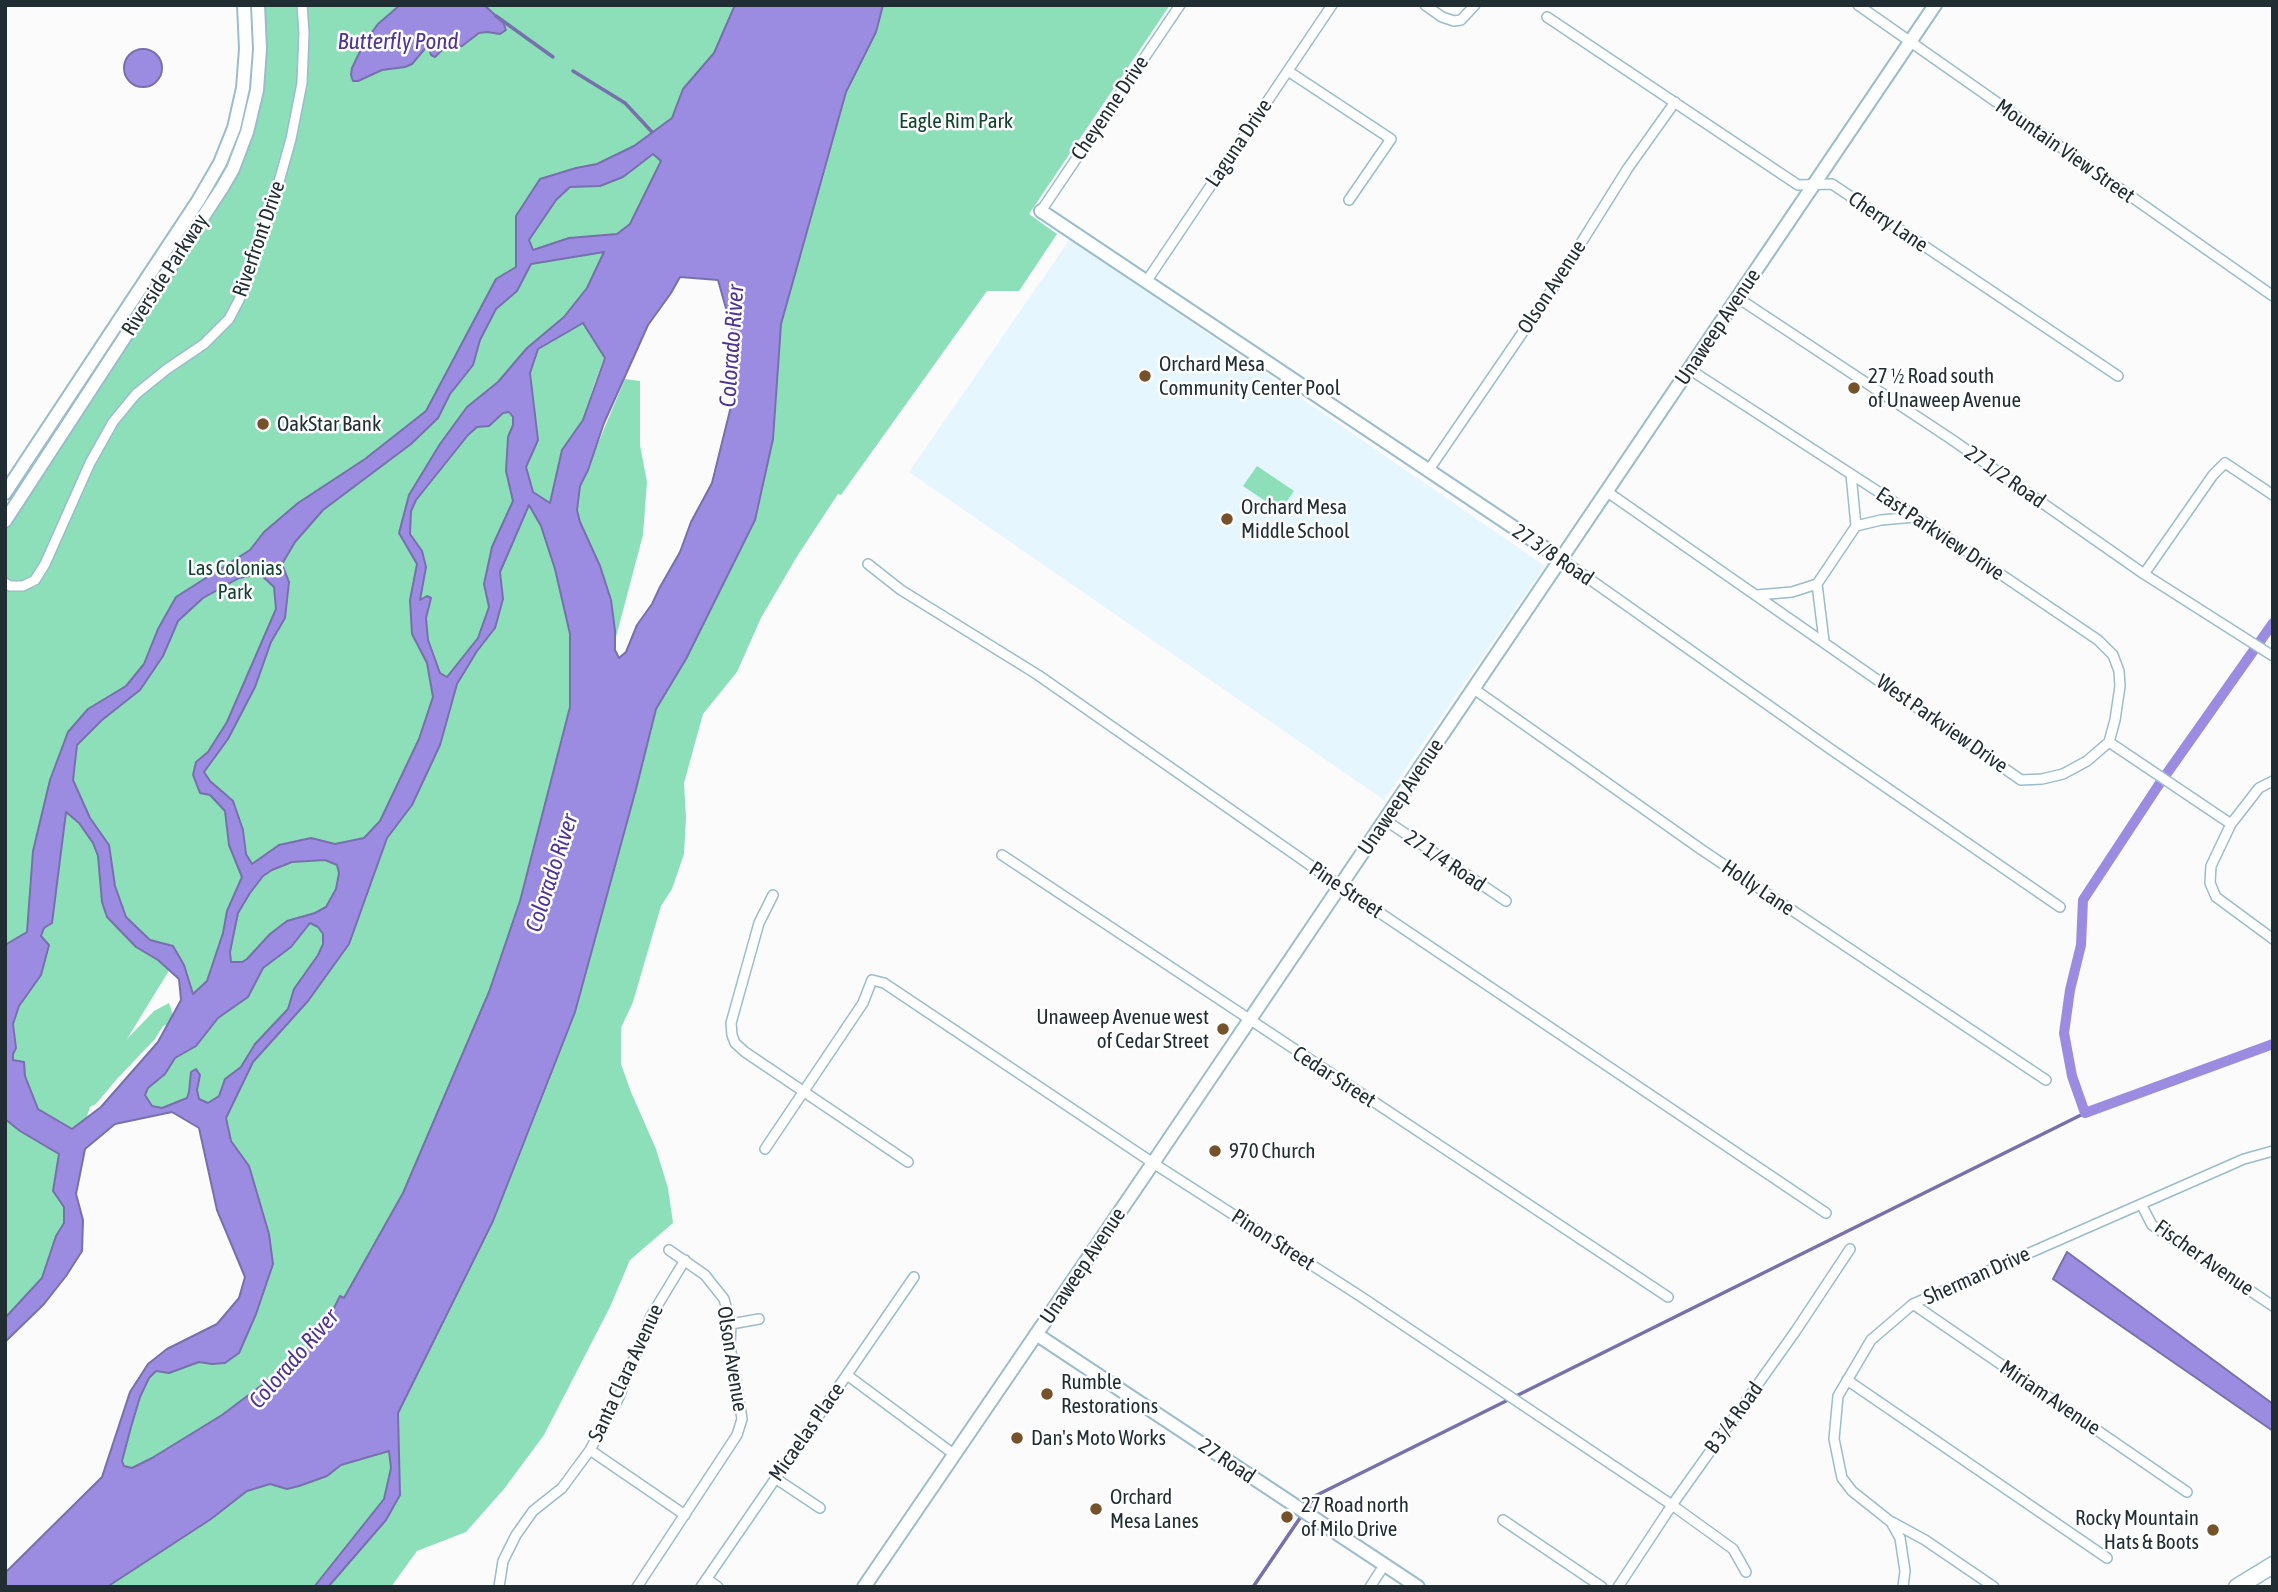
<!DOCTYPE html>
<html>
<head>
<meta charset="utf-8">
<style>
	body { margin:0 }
	#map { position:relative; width:2278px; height:1592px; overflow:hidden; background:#fbfbfb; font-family:"Asap Condensed",sans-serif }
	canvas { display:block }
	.frame { position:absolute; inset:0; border:7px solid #202e34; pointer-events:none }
</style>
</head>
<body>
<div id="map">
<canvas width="2278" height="1592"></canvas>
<div class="frame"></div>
</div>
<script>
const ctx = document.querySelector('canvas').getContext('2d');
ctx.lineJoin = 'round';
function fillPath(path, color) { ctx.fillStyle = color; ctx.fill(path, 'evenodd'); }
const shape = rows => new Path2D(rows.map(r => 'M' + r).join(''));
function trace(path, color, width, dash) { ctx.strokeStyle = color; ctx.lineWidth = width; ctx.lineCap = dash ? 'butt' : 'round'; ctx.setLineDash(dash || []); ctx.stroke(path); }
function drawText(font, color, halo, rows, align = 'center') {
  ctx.font = font + ' "Asap Condensed",sans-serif'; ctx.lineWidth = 5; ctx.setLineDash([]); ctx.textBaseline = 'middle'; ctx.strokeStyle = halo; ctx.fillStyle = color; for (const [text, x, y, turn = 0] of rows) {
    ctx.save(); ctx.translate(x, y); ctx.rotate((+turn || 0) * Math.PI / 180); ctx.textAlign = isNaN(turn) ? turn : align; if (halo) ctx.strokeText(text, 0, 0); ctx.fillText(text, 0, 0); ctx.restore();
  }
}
fillPath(shape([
	[1070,239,1545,566,1384,800,909,472]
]), '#e5f6ff');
fillPath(shape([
	[261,5,735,5,594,385,583,420,562,450,550,503,533,493,528,475,520,485,492,547,484,584,489,607,478,638,447,678,440,673,439,667,431,683,433,697,419,739,380,821,364,838,335,844,311,838,239,885,227,911,223,933,207,981,193,994,184,965,178,956,127,1039,154,1011,169,1003,173,1015,168,1024,163,1026,155,1039,116,1080,96,1104,90,1107,68,1176,64,1207,64,1223,56,1236,42,1278,5,1318,5,530,125,346,251,134,265,75,265,32],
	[883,5,1170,5,1029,214,1057,234,1019,291,987,291,841,495,838,494,796,558,761,618,737,672,703,714,684,783,686,817,684,854,672,889,661,906,633,1002,621,1028,621,1064,631,1092,656,1149,668,1188,673,1223,630,1260,610,1307,544,1435,504,1489,466,1532,417,1551,391,1587,328,1587,400,1495,398,1413,493,1221,575,1012,636,789,656,709,686,659,755,520,773,439,781,325,846,92,876,32],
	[625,379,640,381,640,445,647,482,643,535,615,641,611,600,600,566,580,522,577,510,580,486],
	[1257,466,1294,491,1280,511,1243,486],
	[529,504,541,526,555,569,570,635,570,707,520,901,489,992,403,1193,344,1298,340,1296,328,1320,311,1344,294,1361,222,1415,152,1458,131,1468,124,1466,122,1461,131,1427,140,1396,149,1378,156,1371,169,1373,199,1362,212,1364,273,1264,269,1234,249,1166,231,1141,226,1118,253,1062,308,1001,360,910,387,838,412,805,440,745,457,684,477,651,495,628,503,599,500,572],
	[325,860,337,865,339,873,336,889,326,907,315,913,287,921,270,934,247,959,242,962,231,962,229,957,238,913,250,893,263,876,276,868,296,861],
	[310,923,314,924,323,934,321,949,294,989,288,1009,255,1044,241,1067,223,1083,219,1096,208,1103,199,1099,197,1090,200,1075,187,1098,162,1108,152,1106,145,1094,148,1088,165,1074,175,1058,196,1046,218,1018,248,997,263,968,291,947],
	[389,1451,391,1468,384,1499,314,1587,107,1587,211,1519,247,1491,271,1484,287,1489,299,1486,327,1476,341,1465]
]), '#8ddfba');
const water = shape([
	[400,5,484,5,503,22,506,30,500,34,487,32,479,33,462,46,442,50,435,57,431,55,428,45,412,64,405,67,382,70,358,81,353,81,351,75,352,68,364,43,378,24,400,5],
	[735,5,883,5,876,32,846,92,781,324,773,439,755,520,686,659,656,709,636,789,575,1012,493,1221,398,1413,400,1495,386,1520,328,1587,314,1587,384,1499,391,1468,389,1451,341,1465,327,1476,299,1486,287,1489,270,1484,247,1491,211,1519,107,1587,5,1587,5,1573,102,1477,130,1392,148,1364,167,1349,217,1324,239,1298,245,1277,217,1210,199,1128,172,1112,115,1124,85,1149,76,1194,83,1220,82,1251,66,1276,44,1304,5,1342,5,1318,42,1278,56,1236,64,1223,64,1207,53,1191,59,1154,20,1131,5,1119,5,945,27,932,33,851,50,780,68,732,88,709,126,686,144,664,158,629,176,597,250,550,264,532,298,503,365,459,426,411,496,279,516,267,516,216,540,179,576,168,597,164,634,146,672,118,683,89,714,53,735,5],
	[653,154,661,161,630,224,617,234,569,238,533,250,529,240,556,200,570,187,600,186,623,177,653,154],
	[604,252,587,288,564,317,527,348,498,382,467,407,440,444,409,495,399,533,417,564,410,600,412,634,427,663,433,697,419,739,380,821,364,838,335,844,311,838,279,845,252,864,246,854,243,830,233,801,210,781,204,772,228,739,255,687,271,642,285,618,289,582,282,564,295,542,323,510,411,444,438,418,450,394,473,365,480,340,496,309,517,291,531,264,604,252],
	[680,277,718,280,736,344,738,378,712,483,691,522,680,552,660,587,652,604,637,625,626,652,619,658,615,650,615,631,611,600,600,566,580,522,577,510,580,486,588,470,604,423,648,325,671,293,680,277],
	[583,323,605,358,583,420,562,450,550,503,533,492,526,467,538,440,530,373,538,349,583,323],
	[503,413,509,412,513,417,513,425,508,437,506,471,513,501,492,547,484,584,489,607,478,638,447,677,440,673,428,640,426,618,431,598,427,596,420,600,426,567,422,551,410,534,411,511,416,500,468,435,477,427,489,426,503,413],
	[529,505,541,526,555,569,570,634,570,707,520,901,489,992,403,1193,344,1298,340,1296,328,1320,311,1344,294,1361,222,1415,152,1458,132,1468,124,1466,122,1461,131,1427,140,1397,149,1378,156,1371,169,1373,199,1362,212,1364,225,1363,239,1353,256,1314,273,1264,269,1234,249,1166,231,1141,226,1118,253,1062,308,1001,349,944,387,838,412,805,440,745,457,684,477,651,495,628,503,599,500,572,529,505],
	[260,574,274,587,276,609,227,722,208,752,196,762,193,775,200,793,210,795,225,811,229,845,242,877,227,911,223,933,207,981,193,994,184,965,173,946,150,940,126,917,115,886,109,845,90,818,73,780,77,745,102,720,140,690,163,656,178,621,203,598,239,578,260,574],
	[66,812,79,823,93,843,98,856,102,902,107,917,136,947,158,960,179,979,181,1000,158,1042,101,1107,72,1129,38,1109,25,1076,24,1062,13,1060,13,1054,16,1048,13,1024,19,1006,41,975,49,945,41,936,44,928,52,923,66,812],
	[325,860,337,865,339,873,336,889,326,907,315,913,287,921,270,934,247,959,242,962,231,962,230,952,238,913,250,893,263,876,272,870,292,862,325,860],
	[310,923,318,927,323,934,323,944,318,955,294,989,288,1009,255,1044,241,1067,225,1079,219,1096,208,1103,199,1099,197,1090,200,1075,196,1069,191,1072,189,1092,187,1098,162,1108,152,1106,145,1095,148,1088,165,1074,175,1058,196,1046,218,1018,248,997,263,968,291,947,310,923],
	'124 68a19 19 0 1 1 38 0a19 19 0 1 1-38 0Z',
	[2067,1252,2273,1404,2273,1431,2053,1279,2067,1252]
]);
fillPath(water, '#9c8ce1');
trace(water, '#7770ad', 2);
trace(shape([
	[496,16,553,57],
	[573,71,625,103,652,132],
	[1253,1587,1315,1496,2085,1113]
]), '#7770ad', 3.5);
trace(shape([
	[2273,623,2158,786,2083,900,2081,945,2070,990,2064,1033,2072,1076,2085,1113,2273,1044]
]), '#9c8ce1', 10);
const street = shape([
	[1425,5,1442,17,1454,21,1461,20,1475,5],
	[1858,5,2273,296],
	[1547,17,1798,185,1832,184,2118,376],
	[1288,71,1391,139,1349,200],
	[1041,211,1180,5],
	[1146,282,1332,5],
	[1738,298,1951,439,2144,574,2273,656],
	[1689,369,1891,500,2098,640,2113,655,2119,671,2120,686,2115,720,2109,742],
	[1428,471,1551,291,1628,168,1675,102],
	[1606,491,2021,780,2042,779,2063,774,2087,761,2109,742],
	[1856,526,1881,520,1915,517],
	[1561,559,1829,748,2060,907],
	[868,564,901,590,1038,675,1340,886,1826,1213],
	[2144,574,2213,475,2225,463,2273,495],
	[5,583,10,586,23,586,35,580,45,564,90,463,113,422,136,394,167,369,204,344,229,319,239,300,278,185,291,139,302,83,304,33,302,5],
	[1817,584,1824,641],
	[1757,595,1792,592,1817,584,1856,526,1851,474],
	[1474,689,1702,850,2046,1080],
	[2109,742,2231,824],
	[2273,781,2259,788,2231,824,2211,866,2210,883,2216,897,2273,939],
	[1385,820,1506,901],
	[1002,855,1668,1297],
	[773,895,759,923,731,1023,732,1035,735,1043,745,1052,908,1162],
	[765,1149,863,1003,872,980,884,983,1153,1163,1360,1296,1672,1505,1733,1549,1746,1572],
	[2141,1204,2152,1225,2273,1306],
	[1913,1304,2187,1492],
	[731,1324,759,1319],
	[847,1375,955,1455],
	[1847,1380,2107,1558],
	[590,1450,685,1515],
	[775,1478,820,1508],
	[1503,1520,1602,1587],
	[1892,1522,1925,1540,1994,1587],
	[707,1579,718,1587],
	[499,1587,503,1561,516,1535,533,1511,562,1488,590,1450,619,1397,651,1316,685,1260],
	[637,1587,737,1435,742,1419,730,1346,731,1324,724,1299,705,1275,669,1250],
	[701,1587,914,1277],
	[1370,1587,1385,1564],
	[1618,1587,1672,1505,1795,1332,1850,1249],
	[1903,1587,1905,1571,1900,1538,1891,1522,1852,1491,1842,1478,1834,1439,1838,1396,1871,1340,1913,1304,2244,1159,2273,1151]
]);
const secondary = shape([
	[1041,211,1561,559],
	[5,493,198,201,220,163,234,128,243,88,246,49,244,5],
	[5,521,222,188,233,169,247,132,257,90,260,49,258,5],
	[1036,1334,1418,1587],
	[864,1587,1153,1163,1935,5]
]);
const highway = shape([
	[2237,1587,2273,1565]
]);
trace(street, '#9abccb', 12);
trace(secondary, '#9abccb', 16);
trace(highway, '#9abccb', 19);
trace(street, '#fff', 9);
trace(secondary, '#fff', 12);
trace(highway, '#fff', 16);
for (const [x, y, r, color] of [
	[1145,376,7,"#75522a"],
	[1854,388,7,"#75522a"],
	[263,424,7,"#75522a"],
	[1227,519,7,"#75522a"],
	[1223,1029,7,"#75522a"],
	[1215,1151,7,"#75522a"],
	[1047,1394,7,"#75522a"],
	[1017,1438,7,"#75522a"],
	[1096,1509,7,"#75522a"],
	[1287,1517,7,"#75522a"],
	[2213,1530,7,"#75522a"]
]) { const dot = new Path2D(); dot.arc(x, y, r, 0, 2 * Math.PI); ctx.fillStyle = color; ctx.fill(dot); trace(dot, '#fff', 2.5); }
drawText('21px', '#202e34', '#fff', [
	["Cheyenne Drive",1110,108,-56],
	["Laguna Drive",1239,143,-56],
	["Mountain View Street",2065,151,35],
	["Cherry Lane",1888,222,34],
	["Riverfront Drive",259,239,-71],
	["Riverside Parkway",165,275,-57],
	["Olson Avenue",1552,287,-57],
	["Unaweep Avenue",1718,327,-56],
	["27 1/2 Road",2005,477,35],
	["East Parkview Drive",1940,534,34],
	["27 3/8 Road",1553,555,34],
	["West Parkview Drive",1942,724,35],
	["Unaweep Avenue",1401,797,-56],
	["27 1/4 Road",1445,861,34],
	["Holly Lane",1758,888,34],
	["Pine Street",1346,890,34],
	["Cedar Street",1334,1077,33],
	["Pinon Street",1273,1240,33],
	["Fischer Avenue",2204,1258,35],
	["Unaweep Avenue",1083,1266,-56],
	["Sherman Drive",1977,1276,-24],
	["Olson Avenue",732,1359,81],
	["Santa Clara Avenue",626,1373,-65],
	["Miriam Avenue",2050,1398,34],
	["B 3/4 Road",1734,1418,-54],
	["Micaelas Place",807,1432,-55],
	["27 Road",1227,1461,34]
]);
drawText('21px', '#11422f', '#fff', [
	["Eagle Rim Park",956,121],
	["Las Colonias",235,568],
	["Park",235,592]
]);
drawText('21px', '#202e34', '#fff', [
	["Orchard Mesa",1159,364],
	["Community Center Pool",1159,388],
	["27 ½ Road south",1868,376],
	["of Unaweep Avenue",1868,400],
	["OakStar Bank",277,424],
	["Orchard Mesa",1241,507],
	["Middle School",1241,531],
	["Unaweep Avenue west",1209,1017,"right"],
	["of Cedar Street",1209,1041,"right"],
	["970 Church",1229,1151],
	["Rumble",1061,1382],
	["Restorations",1061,1406],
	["Dan's Moto Works",1031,1438],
	["Orchard",1110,1497],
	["Mesa Lanes",1110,1521],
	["27 Road north",1301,1505],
	["of Milo Drive",1301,1529],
	["Rocky Mountain",2199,1518,"right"],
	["Hats & Boots",2199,1542,"right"]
], 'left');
drawText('italic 23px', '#4f3395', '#fff', [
	["Butterfly Pond",398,42],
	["Colorado River",732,346,-86],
	["Colorado River",552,873,-72],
	["Colorado River",294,1359,-49]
]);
</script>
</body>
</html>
